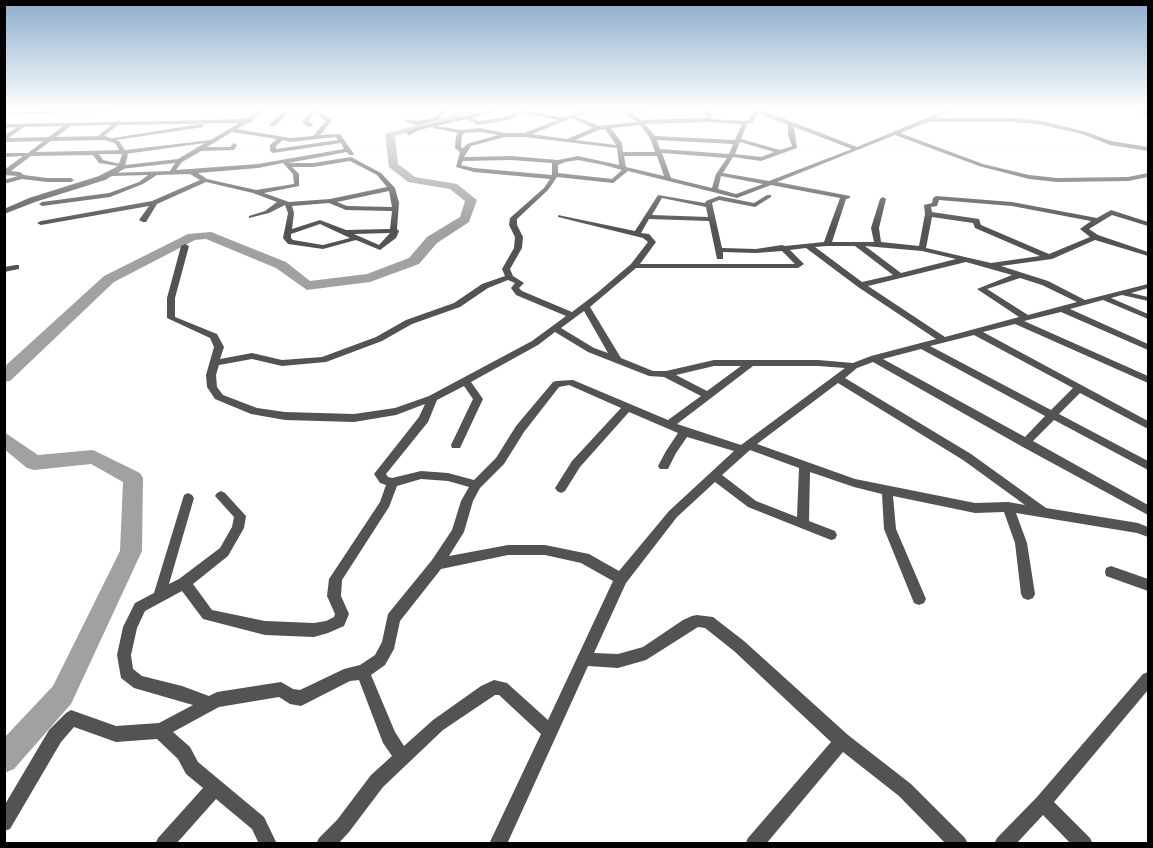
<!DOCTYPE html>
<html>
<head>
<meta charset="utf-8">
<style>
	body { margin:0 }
	#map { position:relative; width:1153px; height:848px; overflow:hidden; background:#fff; font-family:Mulish,sans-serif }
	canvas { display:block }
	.frame { position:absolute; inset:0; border:6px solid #000; pointer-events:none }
</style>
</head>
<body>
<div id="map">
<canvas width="1153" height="848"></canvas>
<div class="frame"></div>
</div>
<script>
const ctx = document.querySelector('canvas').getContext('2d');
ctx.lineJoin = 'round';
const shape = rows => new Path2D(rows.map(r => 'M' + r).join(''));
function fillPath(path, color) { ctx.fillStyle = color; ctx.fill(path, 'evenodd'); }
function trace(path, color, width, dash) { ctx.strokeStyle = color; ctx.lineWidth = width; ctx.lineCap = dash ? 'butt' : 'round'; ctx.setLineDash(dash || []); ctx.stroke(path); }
fillPath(shape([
	[472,109,488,109,395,136,398,164,415,177,457,184,477,200,469,222,437,243,419,264,370,282,307,290,276,268,206,239,195,240,114,282,10,381,4,382,4,367,104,276,188,234,211,232,286,262,310,281,367,274,409,258,427,237,460,217,465,201,450,189,408,182,389,167,385,134,472,109],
	[4,432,38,455,93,450,140,473,143,478,142,551,71,704,14,769,4,773,4,738,53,686,120,551,123,482,91,464,34,470,27,468,4,449,4,432]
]), '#a1a1a1');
const primary = shape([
	[1137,109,1145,109,1148,112,1148,117,1137,109]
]);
trace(primary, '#dbdbdb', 1);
fillPath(shape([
	[95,109,185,109,4,115,4,111,95,109],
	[262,109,268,109,252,120,252,122,247,123,237,129,290,138,313,136,326,121,315,113,308,121,312,123,313,126,308,127,302,122,311,111,310,109,316,109,331,120,331,122,320,135,340,134,354,154,353,155,349,155,347,152,288,163,313,163,351,157,381,173,395,188,399,203,397,229,399,231,396,238,380,250,356,240,323,249,288,244,283,238,288,213,285,205,269,213,249,218,249,216,265,211,277,202,253,193,206,182,157,204,146,222,143,222,139,220,149,206,41,225,37,223,41,221,152,201,200,180,190,174,157,175,143,184,110,197,42,206,39,204,42,202,109,193,139,182,148,175,110,176,107,174,108,173,170,171,175,163,121,169,118,166,99,163,93,155,31,156,11,171,20,172,24,175,47,178,71,178,74,180,71,182,47,182,22,179,4,184,4,180,18,176,4,175,4,170,23,156,4,157,4,153,28,153,63,126,24,127,4,141,4,136,17,127,4,128,4,124,115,122,119,120,122,122,245,119,262,109],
	[239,123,211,140,125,150,36,152,71,126,111,125,97,137,97,139,99,140,118,125,239,123],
	[232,132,277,139,270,145,270,151,273,153,341,143,344,149,258,164,176,170,182,162,201,151,234,150,237,145,234,143,230,147,207,147,232,132],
	[336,137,338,140,276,149,276,146,283,140,290,142,336,137],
	[205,143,178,159,125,165,103,160,99,154,125,154,205,143],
	[350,161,377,175,387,187,330,199,289,202,264,193,299,186,299,174,292,167,313,167,350,161],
	[283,163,293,174,294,184,256,190,207,179,198,173,258,168,283,163],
	[389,191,392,207,347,206,337,202,389,191],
	[329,203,346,210,392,211,390,229,346,230,320,220,292,229,294,213,292,206,329,203],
	[320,224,350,238,323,245,293,240,291,238,291,234,320,224],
	[390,233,379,245,354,234,390,233],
	[287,109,293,109,274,126,270,126,270,124,287,109],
	[442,109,447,109,438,120,417,125,404,121,407,119,417,121,434,118,442,109],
	[494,109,505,109,472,118,479,121,507,117,521,109,563,118,585,109,677,109,632,113,642,120,706,118,706,115,700,109,706,109,712,114,711,119,745,121,749,120,753,111,750,109,759,109,857,147,948,109,955,109,935,118,1014,118,1043,121,1086,132,1111,141,1148,147,1148,151,1110,145,1082,134,1043,125,1014,122,928,122,900,133,983,164,1029,175,1057,178,1128,177,1148,173,1148,177,1128,181,1057,182,1029,179,979,166,895,135,777,182,850,196,850,198,846,199,832,242,874,242,871,228,880,199,883,197,886,199,879,228,881,242,919,246,925,214,924,205,932,203,933,198,936,196,1012,202,1097,218,1111,210,1148,222,1148,226,1112,215,1089,229,1098,235,1148,252,1148,256,1095,240,1052,259,1001,266,1048,281,1085,300,1148,284,1148,288,1131,293,1148,297,1148,301,1122,295,1111,298,1148,314,1148,319,1103,300,1070,309,1148,344,1148,350,1061,312,1024,321,1148,376,1148,383,1015,324,983,332,1148,421,1148,429,1080,393,1059,414,1148,461,1148,470,1054,420,1033,441,1148,505,1148,515,1021,446,873,362,857,368,845,378,971,454,1046,508,1138,523,1148,527,1148,537,1137,533,1016,513,1027,543,1035,594,1033,598,1028,600,1023,598,1021,594,1015,543,1004,512,975,513,893,496,896,529,926,599,924,603,919,605,914,603,884,529,882,494,854,487,810,472,809,521,835,531,837,535,835,539,831,540,748,507,715,482,677,517,626,583,594,653,618,654,643,647,683,620,692,616,697,615,713,617,744,641,848,735,911,784,965,838,968,844,946,844,899,796,843,752,766,844,745,844,748,838,831,742,734,651,705,628,698,627,646,660,618,668,588,666,507,844,489,844,541,734,499,695,495,695,443,730,383,787,349,832,338,844,316,844,319,838,337,820,371,775,392,756,383,743,359,680,350,681,301,706,290,704,279,697,219,707,173,732,190,747,198,762,264,817,277,844,259,844,252,829,216,799,176,844,155,844,158,838,203,788,186,774,178,759,157,739,116,742,74,727,61,742,10,829,4,831,4,806,49,730,66,713,71,710,116,726,159,723,193,705,134,688,121,678,117,655,123,627,135,603,154,593,184,495,188,493,192,495,194,498,169,584,179,579,220,548,232,527,234,517,215,496,217,493,221,491,225,493,246,516,244,528,228,556,193,584,212,610,265,621,314,623,326,621,334,617,335,614,327,596,329,579,380,502,386,485,380,483,374,474,419,417,425,404,396,415,354,422,285,420,251,414,215,399,207,387,206,375,214,347,210,338,167,318,167,298,181,246,185,244,189,246,175,298,175,317,217,334,224,347,220,359,252,353,282,360,322,357,376,337,406,320,454,303,482,284,505,276,502,269,514,248,515,237,509,225,510,218,544,188,550,179,474,172,456,167,460,152,455,148,456,136,458,133,433,128,436,126,462,130,480,128,505,133,524,133,558,120,522,113,508,120,478,125,467,119,419,130,409,135,406,133,415,128,494,109],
	[622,112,637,122,599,126,576,116,586,113,622,112],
	[758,113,788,125,788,135,792,146,780,150,741,139,747,124,753,122,758,113],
	[572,118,593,128,567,139,532,134,572,118],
	[708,122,742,124,735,140,655,136,645,124,708,122],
	[640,125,650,138,655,152,623,152,622,143,611,128,640,125],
	[794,127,852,149,769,181,723,173,733,157,761,161,797,148,794,127],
	[605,129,616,145,575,140,599,130,605,129],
	[480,132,498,135,467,144,463,148,461,147,462,136,464,133,480,132],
	[505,137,525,137,617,148,619,165,578,156,558,160,511,156,464,157,471,146,505,137],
	[657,140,733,144,729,154,660,149,657,140],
	[740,142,774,152,761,157,735,154,740,142],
	[662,153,727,158,716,174,712,188,671,178,662,153],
	[624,156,657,156,664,176,626,167,624,156],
	[511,160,552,163,552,175,474,168,461,165,463,161,511,160],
	[578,160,604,165,622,170,612,179,558,173,558,165,565,162,578,160],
	[628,171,737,198,771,185,840,198,824,242,785,246,782,245,756,249,722,248,712,203,719,200,755,207,771,197,771,195,767,195,754,203,719,196,706,201,705,203,658,195,635,231,558,215,558,217,643,238,648,242,631,264,597,293,572,312,522,291,519,288,524,283,513,276,510,269,522,248,523,237,517,225,517,219,548,190,557,177,613,183,628,171],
	[721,176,763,184,736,194,718,189,721,176],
	[662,198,706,207,708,217,652,215,662,198],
	[939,200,1012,206,1091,221,1080,229,1090,237,1049,254,981,225,979,219,932,212,931,207,937,206,939,200],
	[932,217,973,223,975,228,1040,256,991,263,926,248,932,217],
	[649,219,709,221,717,259,723,259,723,252,756,253,782,251,795,264,640,264,656,242,649,234,641,233,649,219],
	[827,246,855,246,893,275,862,282,815,247,827,246],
	[865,246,922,251,956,259,901,273,865,246],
	[806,248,858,287,936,339,871,356,853,363,818,360,714,360,666,371,653,371,621,358,590,307,636,268,798,268,804,264,790,250,806,248],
	[966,262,1012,275,977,289,1019,317,945,337,868,286,966,262],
	[1020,278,1042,285,1077,302,1028,315,987,289,1020,278],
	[508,280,515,283,511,288,516,295,566,316,532,341,429,396,395,408,354,414,285,412,257,408,223,395,217,387,216,375,219,365,252,359,282,366,326,362,382,341,412,324,460,307,488,288,508,280],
	[584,311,608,353,594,348,561,328,584,311],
	[555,332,588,352,649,376,664,377,701,396,668,420,573,380,556,381,553,382,516,426,496,458,474,480,448,473,421,471,392,478,388,477,386,474,428,422,437,400,464,386,473,399,451,445,452,448,460,448,483,399,471,382,538,345,555,332],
	[974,335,1073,388,1051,410,930,346,974,335],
	[921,349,1045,416,1025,437,883,359,921,349],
	[714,366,741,366,707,391,676,375,714,366],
	[753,366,818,366,845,368,741,445,677,424,753,366],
	[838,383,963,460,1025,505,1008,502,975,503,855,479,757,444,838,383],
	[569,385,621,408,572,461,555,488,557,491,561,493,565,491,580,467,629,412,678,433,666,451,658,466,660,469,668,469,676,453,687,437,734,451,669,511,619,571,589,554,545,545,508,545,449,556,464,532,473,501,480,488,504,464,524,432,559,387,569,385],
	[750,450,799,468,797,517,756,501,722,475,750,450],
	[421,479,448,481,469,487,461,501,452,530,432,560,388,614,382,642,375,655,360,665,344,669,300,690,293,689,281,682,217,692,209,696,182,686,142,676,133,669,131,655,137,628,145,611,182,591,203,619,265,635,314,637,328,633,344,626,349,614,341,596,342,580,389,507,397,486,421,479],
	[508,555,545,555,581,563,613,581,548,720,507,683,494,680,481,686,433,720,404,746,395,732,371,675,385,665,394,649,400,621,441,569,508,555],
	[201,124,204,126,203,127,110,141,107,139,201,124],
	[16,265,19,265,19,269,4,272,4,267,16,265],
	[1111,566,1148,579,1148,591,1106,576,1105,572,1106,568,1111,566],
	[1148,672,1148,690,1054,802,1090,838,1093,844,1071,844,1043,815,1016,844,994,844,997,838,1037,797,1143,674,1148,672]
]), '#535353');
fillPath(shape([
	[105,136,119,141,128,155,124,169,105,180,35,202,4,214,4,209,29,198,99,176,118,166,122,155,115,143,104,140,4,142,4,138,105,136]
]), '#535353');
fillPath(primary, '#000');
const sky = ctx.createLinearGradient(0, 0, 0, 228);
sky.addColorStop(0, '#8baccc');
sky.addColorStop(0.48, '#fff');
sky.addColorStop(1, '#ffffff00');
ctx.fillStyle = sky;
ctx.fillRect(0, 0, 1153, 228);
</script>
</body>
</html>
